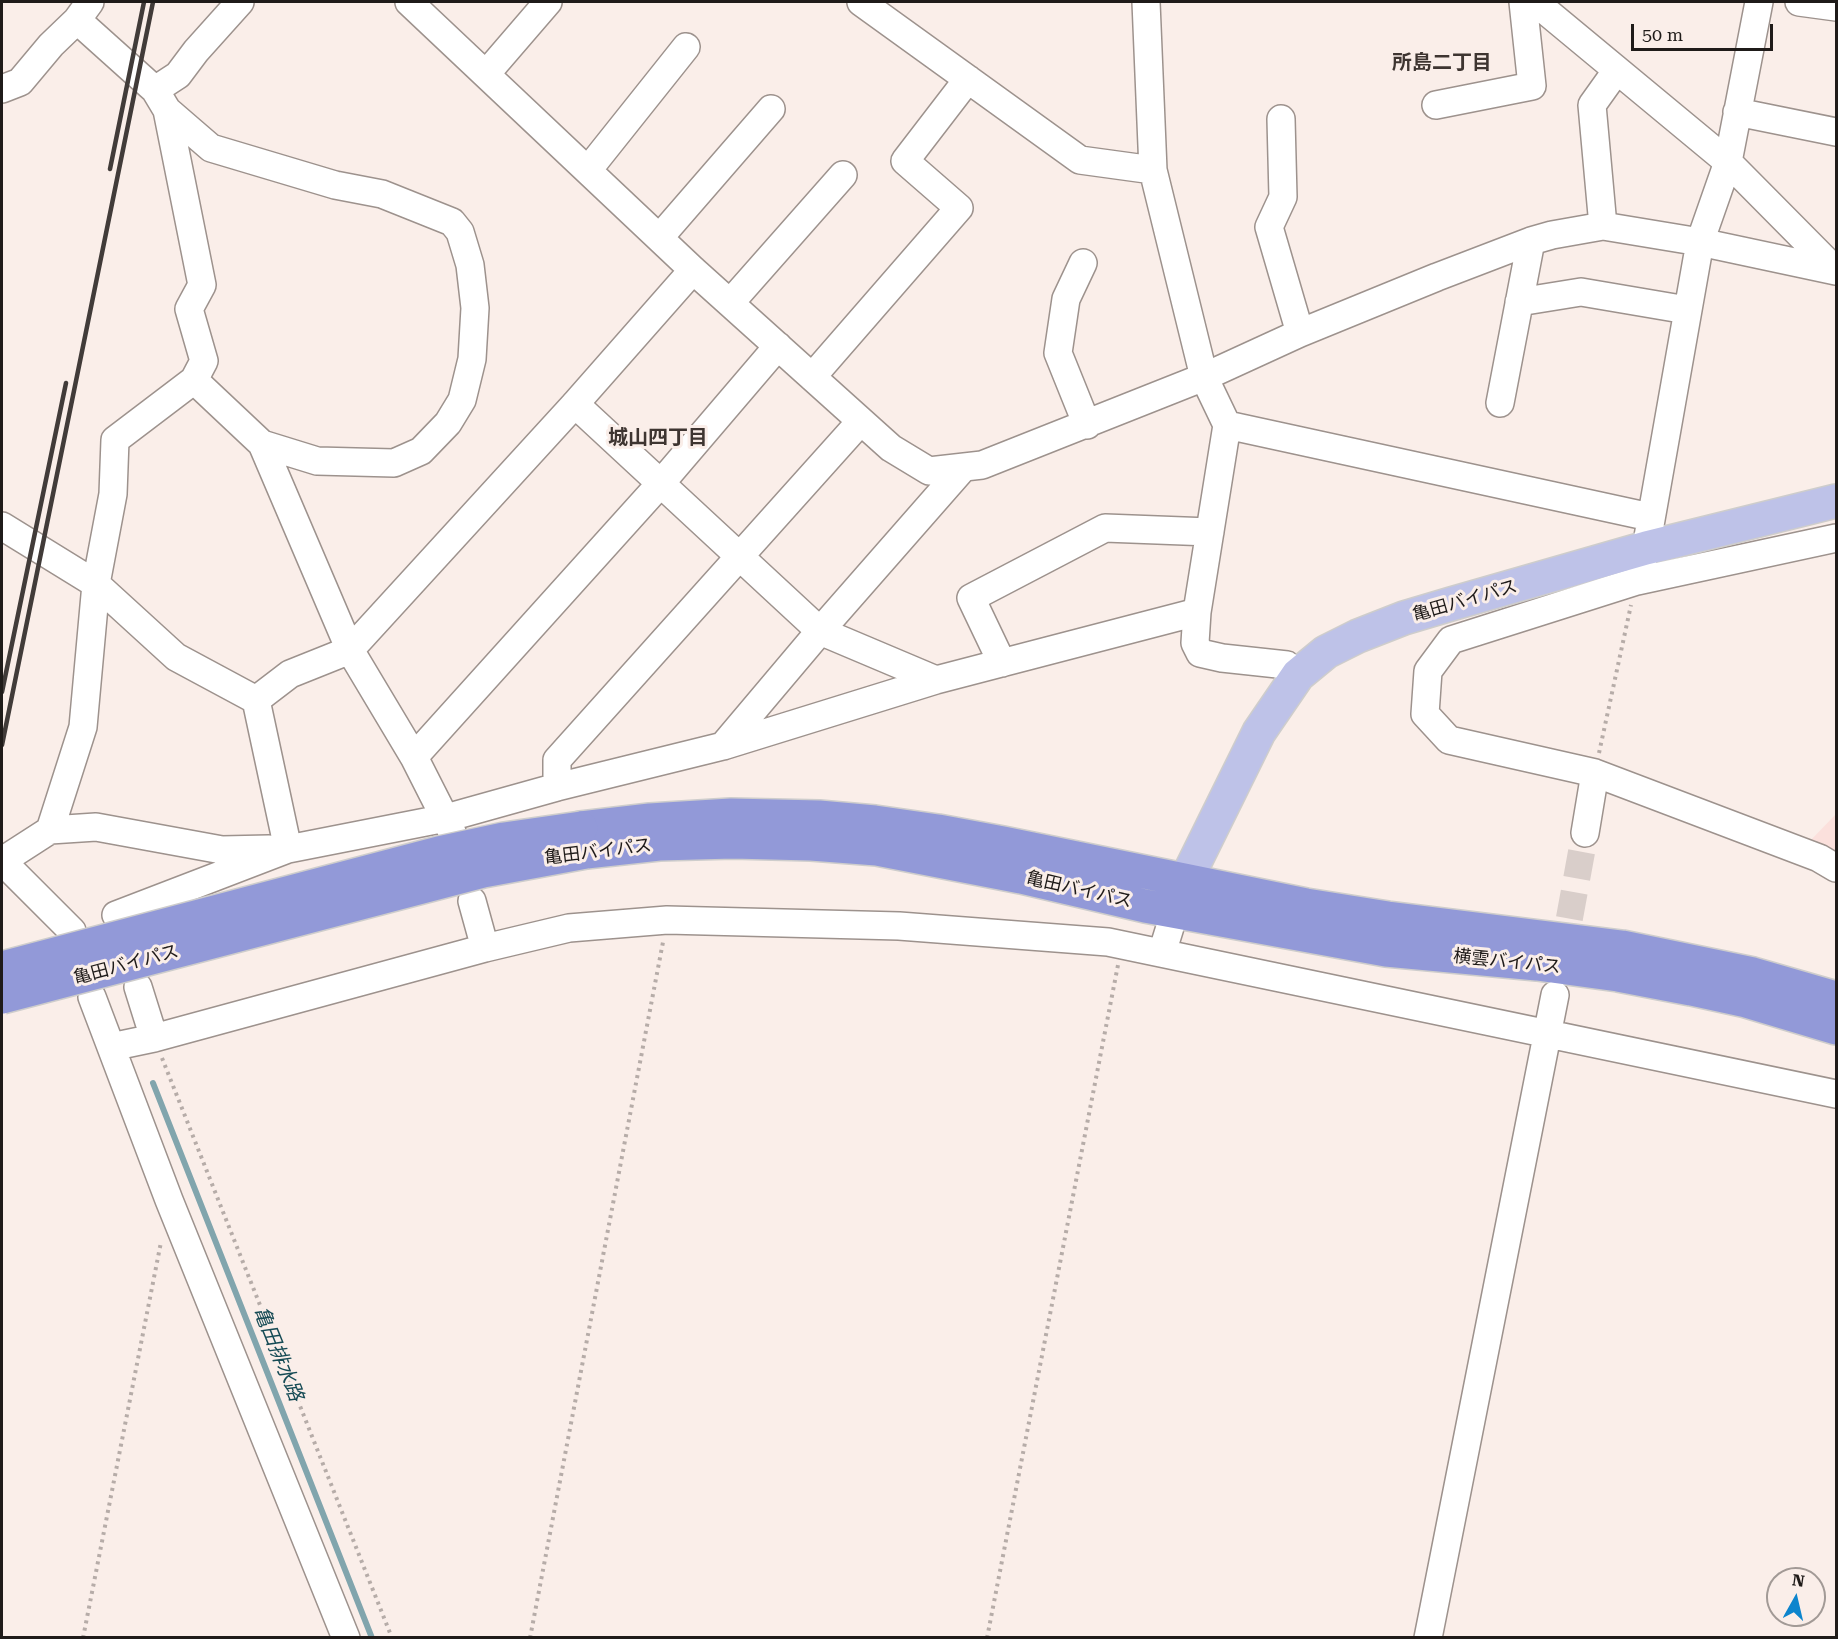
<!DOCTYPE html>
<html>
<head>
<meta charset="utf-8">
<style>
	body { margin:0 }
	#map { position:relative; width:1838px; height:1639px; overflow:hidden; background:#faeee9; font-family:"Roboto Serif",serif }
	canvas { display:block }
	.frame { position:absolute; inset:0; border:3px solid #1f1b19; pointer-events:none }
	.north { position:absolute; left:1766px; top:1567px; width:60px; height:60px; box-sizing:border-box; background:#faeee9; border:2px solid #a29a96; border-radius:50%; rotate:8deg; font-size:16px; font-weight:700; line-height:24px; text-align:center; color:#1f1b19 }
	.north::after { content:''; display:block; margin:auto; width:21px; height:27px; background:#0d85cd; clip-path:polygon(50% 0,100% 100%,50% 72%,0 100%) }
	.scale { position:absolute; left:1631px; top:24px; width:142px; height:27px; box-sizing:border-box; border:3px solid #1f1b19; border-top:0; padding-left:8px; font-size:18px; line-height:21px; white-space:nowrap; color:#1f1b19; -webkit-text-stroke:4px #faeee9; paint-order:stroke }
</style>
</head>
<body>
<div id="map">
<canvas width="1838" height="1639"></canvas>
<div class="frame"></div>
<div class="north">N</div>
<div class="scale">50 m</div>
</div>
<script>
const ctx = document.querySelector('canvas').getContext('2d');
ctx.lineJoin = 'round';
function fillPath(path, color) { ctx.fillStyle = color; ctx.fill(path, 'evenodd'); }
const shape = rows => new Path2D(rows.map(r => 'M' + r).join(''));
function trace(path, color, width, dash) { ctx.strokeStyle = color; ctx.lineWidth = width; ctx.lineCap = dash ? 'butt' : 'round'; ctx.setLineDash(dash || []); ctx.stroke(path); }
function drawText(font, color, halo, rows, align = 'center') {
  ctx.font = font + ' "Roboto Serif","Noto Sans JP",serif'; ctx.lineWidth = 6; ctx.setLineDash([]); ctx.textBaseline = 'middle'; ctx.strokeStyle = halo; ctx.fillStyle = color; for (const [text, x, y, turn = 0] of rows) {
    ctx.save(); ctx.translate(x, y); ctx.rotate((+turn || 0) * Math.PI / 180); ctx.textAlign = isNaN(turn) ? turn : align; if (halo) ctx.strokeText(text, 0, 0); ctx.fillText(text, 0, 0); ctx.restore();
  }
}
fillPath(shape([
	[1836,814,1836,858,1809,842]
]), '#fbe0dc');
trace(shape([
	[153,1083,372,1638]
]), '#81a5ad', 6);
trace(shape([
	[1562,959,1585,833]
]), '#d9ceca', 27, [27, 14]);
const minor = shape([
	[409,2,693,270,891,448,929,471,982,465,1204,377,1300,333,1437,277,1531,241,1552,235,1603,226,1700,242,1836,271],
	[861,2,1080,160,1153,170],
	[1146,2,1153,170,1204,377,1227,425,1197,612,1195,643,1200,653,1222,658,1287,665,1298,675],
	[1535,2,1728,162,1836,271],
	[1799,2,1836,7],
	[77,20,155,90,167,110,211,148,335,185,382,194,452,222,460,232,470,265,475,308,472,359,462,400,448,423,421,451,394,463,317,461,262,444,194,380],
	[486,74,548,2],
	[2,89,20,82,51,45,77,20,90,2],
	[155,90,178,75,196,51,240,2],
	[1436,105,1532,86,1523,2],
	[1737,112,1836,132],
	[1281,119,1283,197,1269,227,1300,333],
	[588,170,686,47],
	[1603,226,1592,105,1617,70],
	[660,237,771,109],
	[1083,263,1066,299,1058,353,1087,425],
	[1519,302,1581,292,1687,310],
	[730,303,843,175],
	[812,377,959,208,905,161,968,79],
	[1500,403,1531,241],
	[575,404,820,631,936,680],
	[1227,425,1650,517],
	[262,444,350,650,414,757,452,832],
	[2,526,96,584,176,657,256,700,288,849],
	[1836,538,1637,581,1451,640,1428,671,1425,714,1449,740,1595,773,1819,858,1836,868],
	[1641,566,1646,548,1700,242,1728,162,1759,2],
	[1002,663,971,598,1105,528,1210,532],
	[256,700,290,674,350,650,575,404,693,270],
	[723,746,820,631,962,469],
	[414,757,661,483,778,346],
	[557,787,557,760,861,421],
	[50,830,83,727,96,584,113,494,115,440,194,380,204,361,189,309,202,285,167,110],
	[1585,833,1595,773],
	[472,901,485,948],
	[116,915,288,849,446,818,557,787,723,746,936,680,1197,612],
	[72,931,2,861,50,830,96,827,222,850,269,849],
	[1162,953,1175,911],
	[138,987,154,1038],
	[92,997,169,1200,346,1638],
	[111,1047,154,1038,485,948,569,928,667,920,899,926,1108,942,1836,1094],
	[1428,1638,1555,995]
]);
const major = shape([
	[1176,907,1185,882,1259,732,1298,675,1326,652,1358,636,1404,618,1451,604,1646,548,1836,501]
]);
const highway = shape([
	[581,828,650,820,731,815,819,817,875,822,938,831,1003,843,1306,905,1388,918,1622,947,1753,974,1836,998],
	[586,852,659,844,733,842,811,844,877,849,1021,877,1145,906,1386,950,1537,964,1618,975,1691,989,1746,1001,1836,1028]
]);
trace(minor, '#9d928d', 30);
trace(major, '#cecdcc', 36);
trace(highway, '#cecdcc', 36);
trace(shape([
	[1599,753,1631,605],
	[162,1058,392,1638],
	[83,1638,161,1242],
	[530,1638,663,942],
	[987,1638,1118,965]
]), '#b6aca8', 4, [3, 4.5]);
trace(minor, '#fff', 27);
trace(major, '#bec2e8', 33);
trace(highway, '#9299d8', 33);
trace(shape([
	[110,169,144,2],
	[2,692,66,383],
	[2,745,153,2]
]), '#413b39', 4.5);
const highwayBridge = shape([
	[2,968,439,853,504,839,581,828],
	[2,997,483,871,586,852]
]);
trace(highwayBridge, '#cecdcc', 36, []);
trace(highwayBridge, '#9299d8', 33);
drawText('18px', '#1f1b19', '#faeee9', [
	["亀田バイパス",1465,601,-16],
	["亀田バイパス",598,852,-7],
	["亀田バイパス",1079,890,13],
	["横雲バイパス",1507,962,6],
	["亀田バイパス",126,965,-15]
]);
drawText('bold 20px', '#3e3531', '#faeee9', [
	["所島二丁目",1442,63],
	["城山四丁目",658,438]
]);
drawText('italic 20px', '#164b55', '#faeee9', [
	["亀田排水路",278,1354,68]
]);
</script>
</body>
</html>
